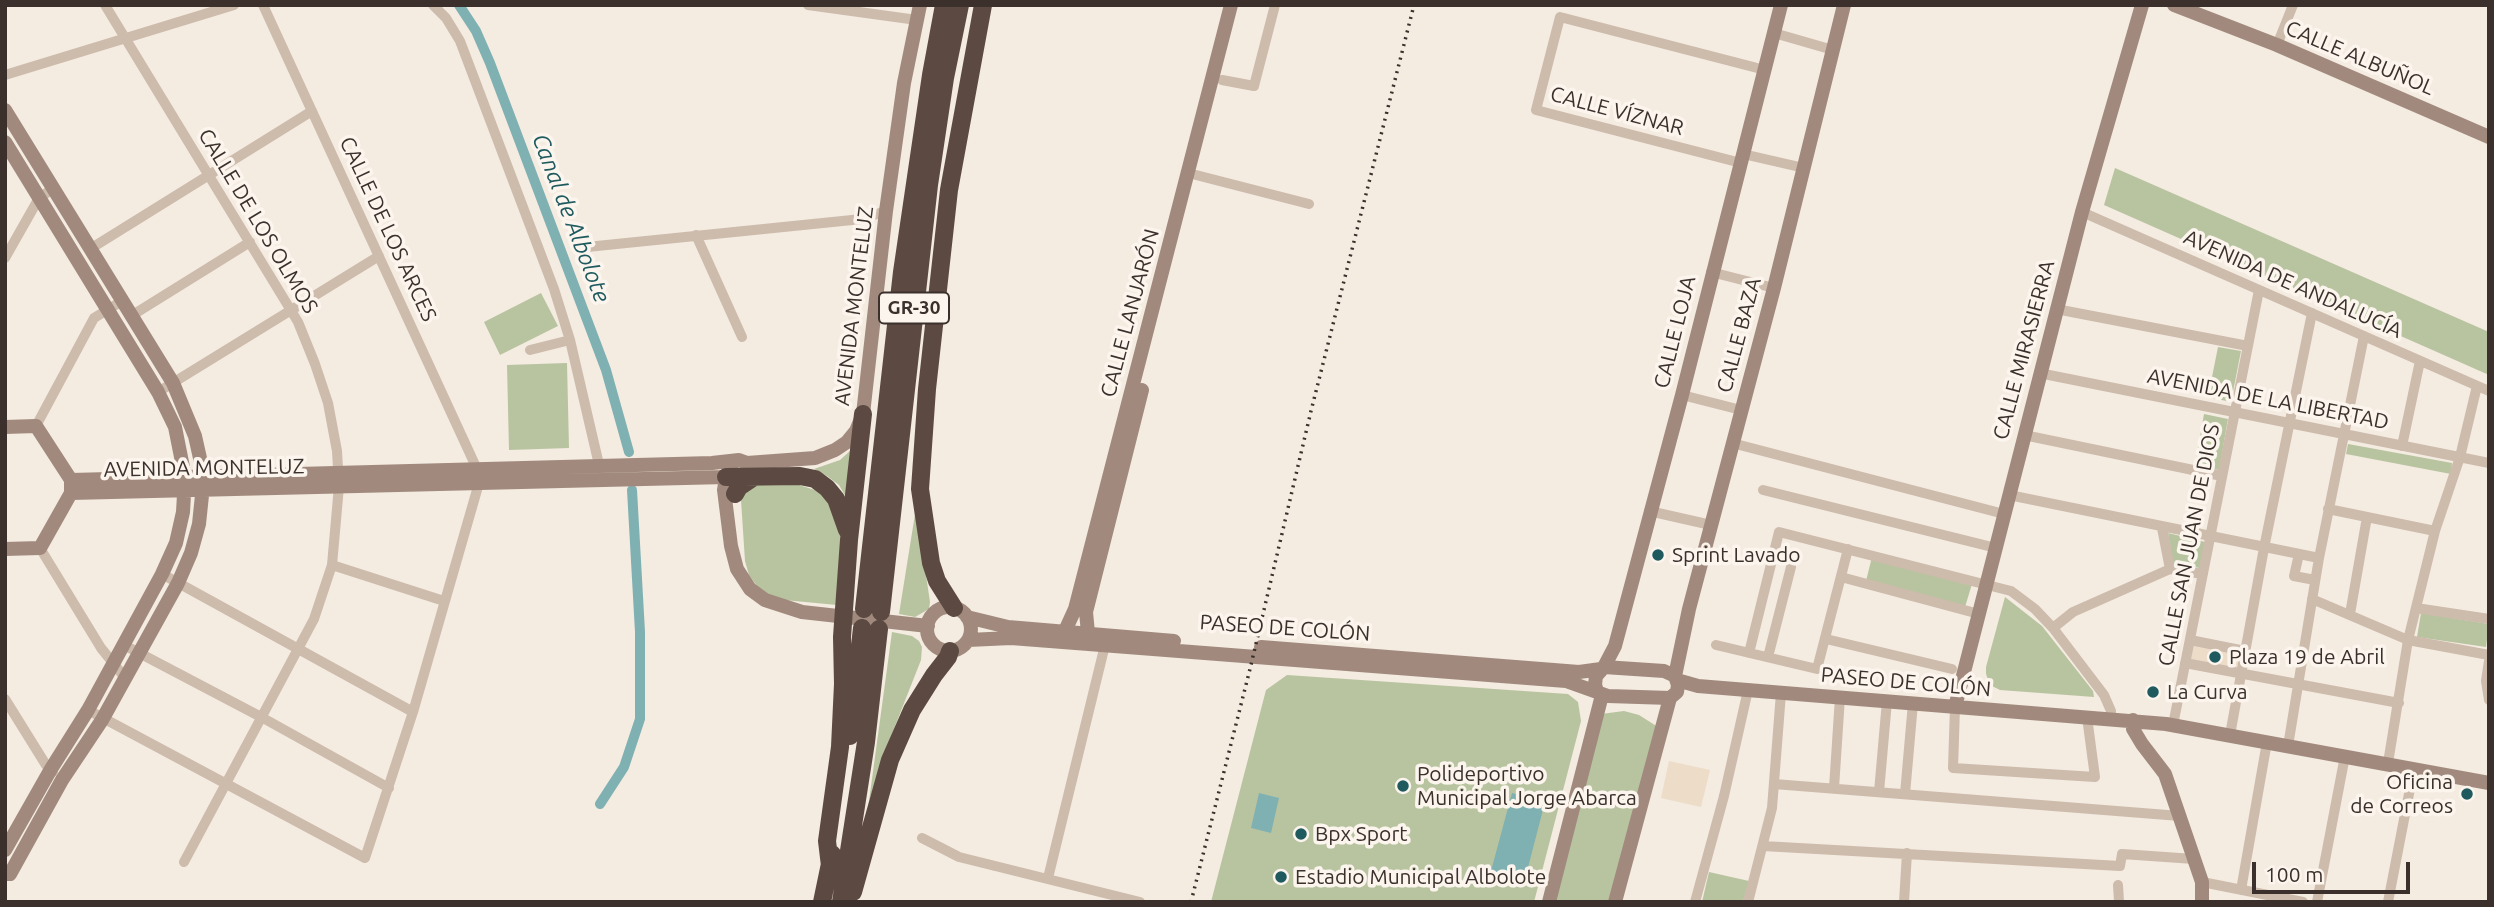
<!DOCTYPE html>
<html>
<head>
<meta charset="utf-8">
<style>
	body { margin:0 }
	#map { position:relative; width:2494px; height:907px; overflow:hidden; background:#f4ebe1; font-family:Ubuntu,sans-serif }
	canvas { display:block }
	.frame { position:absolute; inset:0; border:7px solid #3b302b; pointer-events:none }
	.scale { position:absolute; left:2252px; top:862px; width:158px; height:32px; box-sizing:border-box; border:4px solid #3b302b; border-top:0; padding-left:9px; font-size:21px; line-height:24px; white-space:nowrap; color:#3b302b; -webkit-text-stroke:5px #fbf5ee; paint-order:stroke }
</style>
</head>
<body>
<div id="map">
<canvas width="2494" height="907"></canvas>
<div class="frame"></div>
<div class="scale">100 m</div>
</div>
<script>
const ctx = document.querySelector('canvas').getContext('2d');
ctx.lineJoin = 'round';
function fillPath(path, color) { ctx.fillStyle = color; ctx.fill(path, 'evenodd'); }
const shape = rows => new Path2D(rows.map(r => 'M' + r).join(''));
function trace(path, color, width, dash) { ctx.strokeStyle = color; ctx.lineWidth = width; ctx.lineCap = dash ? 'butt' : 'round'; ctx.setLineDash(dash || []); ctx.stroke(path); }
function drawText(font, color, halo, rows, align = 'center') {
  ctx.font = font + ' Ubuntu,sans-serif'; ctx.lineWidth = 7; ctx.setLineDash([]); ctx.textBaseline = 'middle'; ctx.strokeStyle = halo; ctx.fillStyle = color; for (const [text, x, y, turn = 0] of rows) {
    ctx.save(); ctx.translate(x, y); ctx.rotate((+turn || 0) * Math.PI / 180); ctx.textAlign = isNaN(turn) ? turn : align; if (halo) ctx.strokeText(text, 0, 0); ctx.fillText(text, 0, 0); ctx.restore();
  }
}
fillPath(shape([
	[2115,168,2489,332,2489,375,2104,205],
	[541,293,558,326,500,355,484,322],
	[2218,347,2241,351,2231,402,2208,397],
	[567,363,569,448,509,450,507,365],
	[2204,414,2228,419,2219,470,2195,466],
	[2348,444,2452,463,2451,474,2346,454],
	[850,451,846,497,839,485,827,476,814,469,840,460],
	[796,484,821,492,830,503,837,519,843,546,837,605,784,600,769,595,757,586,749,575,745,561,741,500,746,490,754,485],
	[916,508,930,602,929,609,915,617,899,614],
	[2168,533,2205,542,2200,568,2173,564],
	[1872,557,1972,584,1965,607,1866,581],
	[2005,597,2042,626,2093,691,2094,697,2000,690,1990,685,1986,674,1986,667],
	[2421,613,2489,624,2486,647,2417,637],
	[892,632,912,636,919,641,922,647,921,660,886,749,869,801],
	[1287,675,1568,694,1578,702,1581,721,1534,902,1211,902,1266,690],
	[1624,711,1639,715,1658,727,1612,902,1553,902,1601,714],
	[1709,872,1749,881,1743,902,1702,902]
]), '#b8c4a0');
fillPath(shape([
	[2194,641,2241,650,2236,672,2190,664],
	[1669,761,1710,770,1701,807,1661,798]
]), '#ecdcc8');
fillPath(shape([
	[1259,793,1279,798,1271,833,1251,828],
	[1512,793,1545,802,1525,879,1491,871]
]), '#7fb0b2');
trace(shape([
	[459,5,476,31,490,63,606,370,629,452],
	[600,804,624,767,640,719,640,632,632,490]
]), '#7fb0b2', 10);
trace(shape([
	[105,5,298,322,315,364,328,403,337,451,339,486,332,565,314,619,184,862],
	[433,5,446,18,460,41,554,289,570,340,600,469],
	[808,5,917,20],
	[1774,33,1833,50],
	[2277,45,2293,5],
	[5,75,234,5],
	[1222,80,1254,86,1275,5],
	[1743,154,1804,168],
	[1741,163,1536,110,1560,17,1765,70],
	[1196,175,1309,204],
	[2082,212,2489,391],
	[696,235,742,337],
	[587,247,862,219,886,211],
	[90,249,312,111],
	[5,258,39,198,54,188],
	[1711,272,1774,288],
	[2056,309,2248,346],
	[131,316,250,242],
	[530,350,570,340],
	[2039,373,2489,463],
	[158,392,379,256],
	[1682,395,1741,410],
	[36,426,94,318,122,301],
	[2024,435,2222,476],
	[1732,443,2004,514],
	[2402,446,2420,361],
	[1763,490,1996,548],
	[2009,495,2319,558],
	[2328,509,2435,531],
	[1649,511,1711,525],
	[2162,528,2170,569],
	[40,548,101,648,126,679],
	[2299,554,2294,576,2315,580],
	[332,565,444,601],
	[162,574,413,712],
	[1841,577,1979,614],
	[2312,599,2408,640,2489,655],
	[2416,608,2489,619],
	[2350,614,2367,517],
	[2053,628,2073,612,2170,569,2203,574],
	[1826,639,1952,669],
	[2190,640,2245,651],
	[124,645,263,718,389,788],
	[1716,645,1817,669,1848,549],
	[1749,653,1779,532,2011,591,2035,609,2053,628,2104,695,2111,711,2110,719],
	[1768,657,1791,567],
	[2489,661,2486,681,2489,700],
	[2185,663,2399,703],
	[5,699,46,765,53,772],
	[1955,707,1953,768,2095,777,2087,717],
	[88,710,365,858,413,712,477,490,477,469,263,5],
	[2173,725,2259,290],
	[2230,735,2264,548,2312,313],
	[2288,746,2319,558,2364,336],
	[2388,763,2408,640,2435,531,2460,457,2477,386],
	[1774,784,2180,816],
	[1834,788,1840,697],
	[1879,792,1887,701],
	[1905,794,1913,703],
	[922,838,959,857,1140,902],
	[1763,846,2120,866,2122,854,2194,859],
	[1048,878,1105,645],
	[2202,882,2303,902],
	[2118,885,2119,902],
	[2241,890,2267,742],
	[1695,902,1724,796,1748,690],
	[1748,902,1772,808,1781,693],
	[1904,902,1907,853],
	[2317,902,2345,756],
	[2388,902,2414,768]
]), '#cdbbac', 10);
trace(shape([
	[2174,5,2277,45,2489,137],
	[5,110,173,383,195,436,204,476,199,524,191,553,178,583,102,720,62,780,10,874,5,874],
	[5,142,158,392,175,427,185,477,183,512,176,543,162,574,88,710,51,769,5,850],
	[5,427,36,426,71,480,71,493,40,548,5,549],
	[732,470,726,477,724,490,731,546,737,569,750,589,765,600,802,612,928,626],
	[71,480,712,463,739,460,747,463,815,458,835,450,847,442,856,431,863,414,886,211,904,83,920,5],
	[71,493,726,477],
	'927 629a22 22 0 1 1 44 0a22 22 0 1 1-44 0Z',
	[967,617,1008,627,1174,641],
	[1065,631,1075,609,1231,5],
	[1088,633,1086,612,1142,390],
	[968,640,1011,638,1566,681,1608,696,1670,698,1677,692,1678,685,1675,676,1664,671,1604,667,1596,676,1595,685,1597,691],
	[1261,647,1579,672,1601,669],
	[1604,667,1615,646,1682,395,1781,5],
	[1675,676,1689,609,1774,288,1844,5],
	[1677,680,1698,686,2166,724,2489,783],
	[1955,707,2082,212,2142,5],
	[2133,720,2133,729,2142,744,2165,774,2202,882,2202,902],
	[1549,902,1602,695],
	[1615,902,1670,698]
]), '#a18a7d', 14);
trace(shape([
	[726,477,800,476,815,479,827,488,836,499,847,530],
	[735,494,739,487,754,477],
	[954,608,937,581,931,563,920,489,927,389,949,190,983,5],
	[864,609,902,272,931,75,944,5],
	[881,612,929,185,945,78,960,5],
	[850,736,862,628],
	[830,866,827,841,840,747,843,684,842,637,849,540,863,414],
	[853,892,890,760,912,710,934,675,948,657,950,651],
	[822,902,832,854],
	[841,902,866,742,879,629]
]), '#5c4a42', 18);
trace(shape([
	[1191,902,1250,669,1311,411,1414,5]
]), '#3b302b', 3.5, [2, 5]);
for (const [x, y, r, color] of [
	[1658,555,7,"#1f5a5e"],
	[2215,657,7,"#1f5a5e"],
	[2153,692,7,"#1f5a5e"],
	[1403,786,7,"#1f5a5e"],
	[2467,794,7,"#1f5a5e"],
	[1301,834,7,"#1f5a5e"],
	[1281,877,7,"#1f5a5e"]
]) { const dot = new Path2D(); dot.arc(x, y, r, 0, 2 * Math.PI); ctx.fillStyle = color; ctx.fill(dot); trace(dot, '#fbf5ee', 2.5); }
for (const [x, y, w] of [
	[914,308,70]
]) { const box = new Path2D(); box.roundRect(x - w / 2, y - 15.5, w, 31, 5); ctx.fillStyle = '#fbf5ee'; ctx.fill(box); trace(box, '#3b302b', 2); }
drawText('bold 19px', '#3b302b', null, [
	["GR-30",914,308]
]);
drawText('21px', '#3b302b', '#fbf5ee', [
	["CALLE ALBUÑOL",2360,58,23],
	["CALLE VÍZNAR",1617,111,15],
	["CALLE DE LOS OLMOS",258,221,59],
	["CALLE DE LOS ARCES",388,229,65],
	["AVENIDA DE ANDALUCÍA",2293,284,24],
	["AVENIDA MONTELUZ",854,306,-83],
	["CALLE LANJARÓN",1130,313,-75],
	["CALLE LOJA",1675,332,-76],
	["CALLE BAZA",1739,335,-75],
	["CALLE MIRASIERRA",2024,350,-75],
	["AVENIDA DE LA LIBERTAD",2268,399,11],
	["AVENIDA MONTELUZ",204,468,-1],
	["CALLE SAN JUAN DE DIOS",2189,545,-79],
	["PASEO DE COLÓN",1285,628,4],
	["PASEO DE COLÓN",1906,682,5]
]);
drawText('21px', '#3b302b', '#fbf5ee', [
	["Sprint Lavado",1672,555],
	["Plaza 19 de Abril",2229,657],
	["La Curva",2167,692],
	["Polideportivo",1417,774],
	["Municipal Jorge Abarca",1417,798],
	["Oficina",2453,782,"right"],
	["de Correos",2453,806,"right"],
	["Bpx Sport",1315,834],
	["Estadio Municipal Albolote",1295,877]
], 'left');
drawText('italic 23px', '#1f5a5e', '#fbf5ee', [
	["Canal de Albolote",571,218,69]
]);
</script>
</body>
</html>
